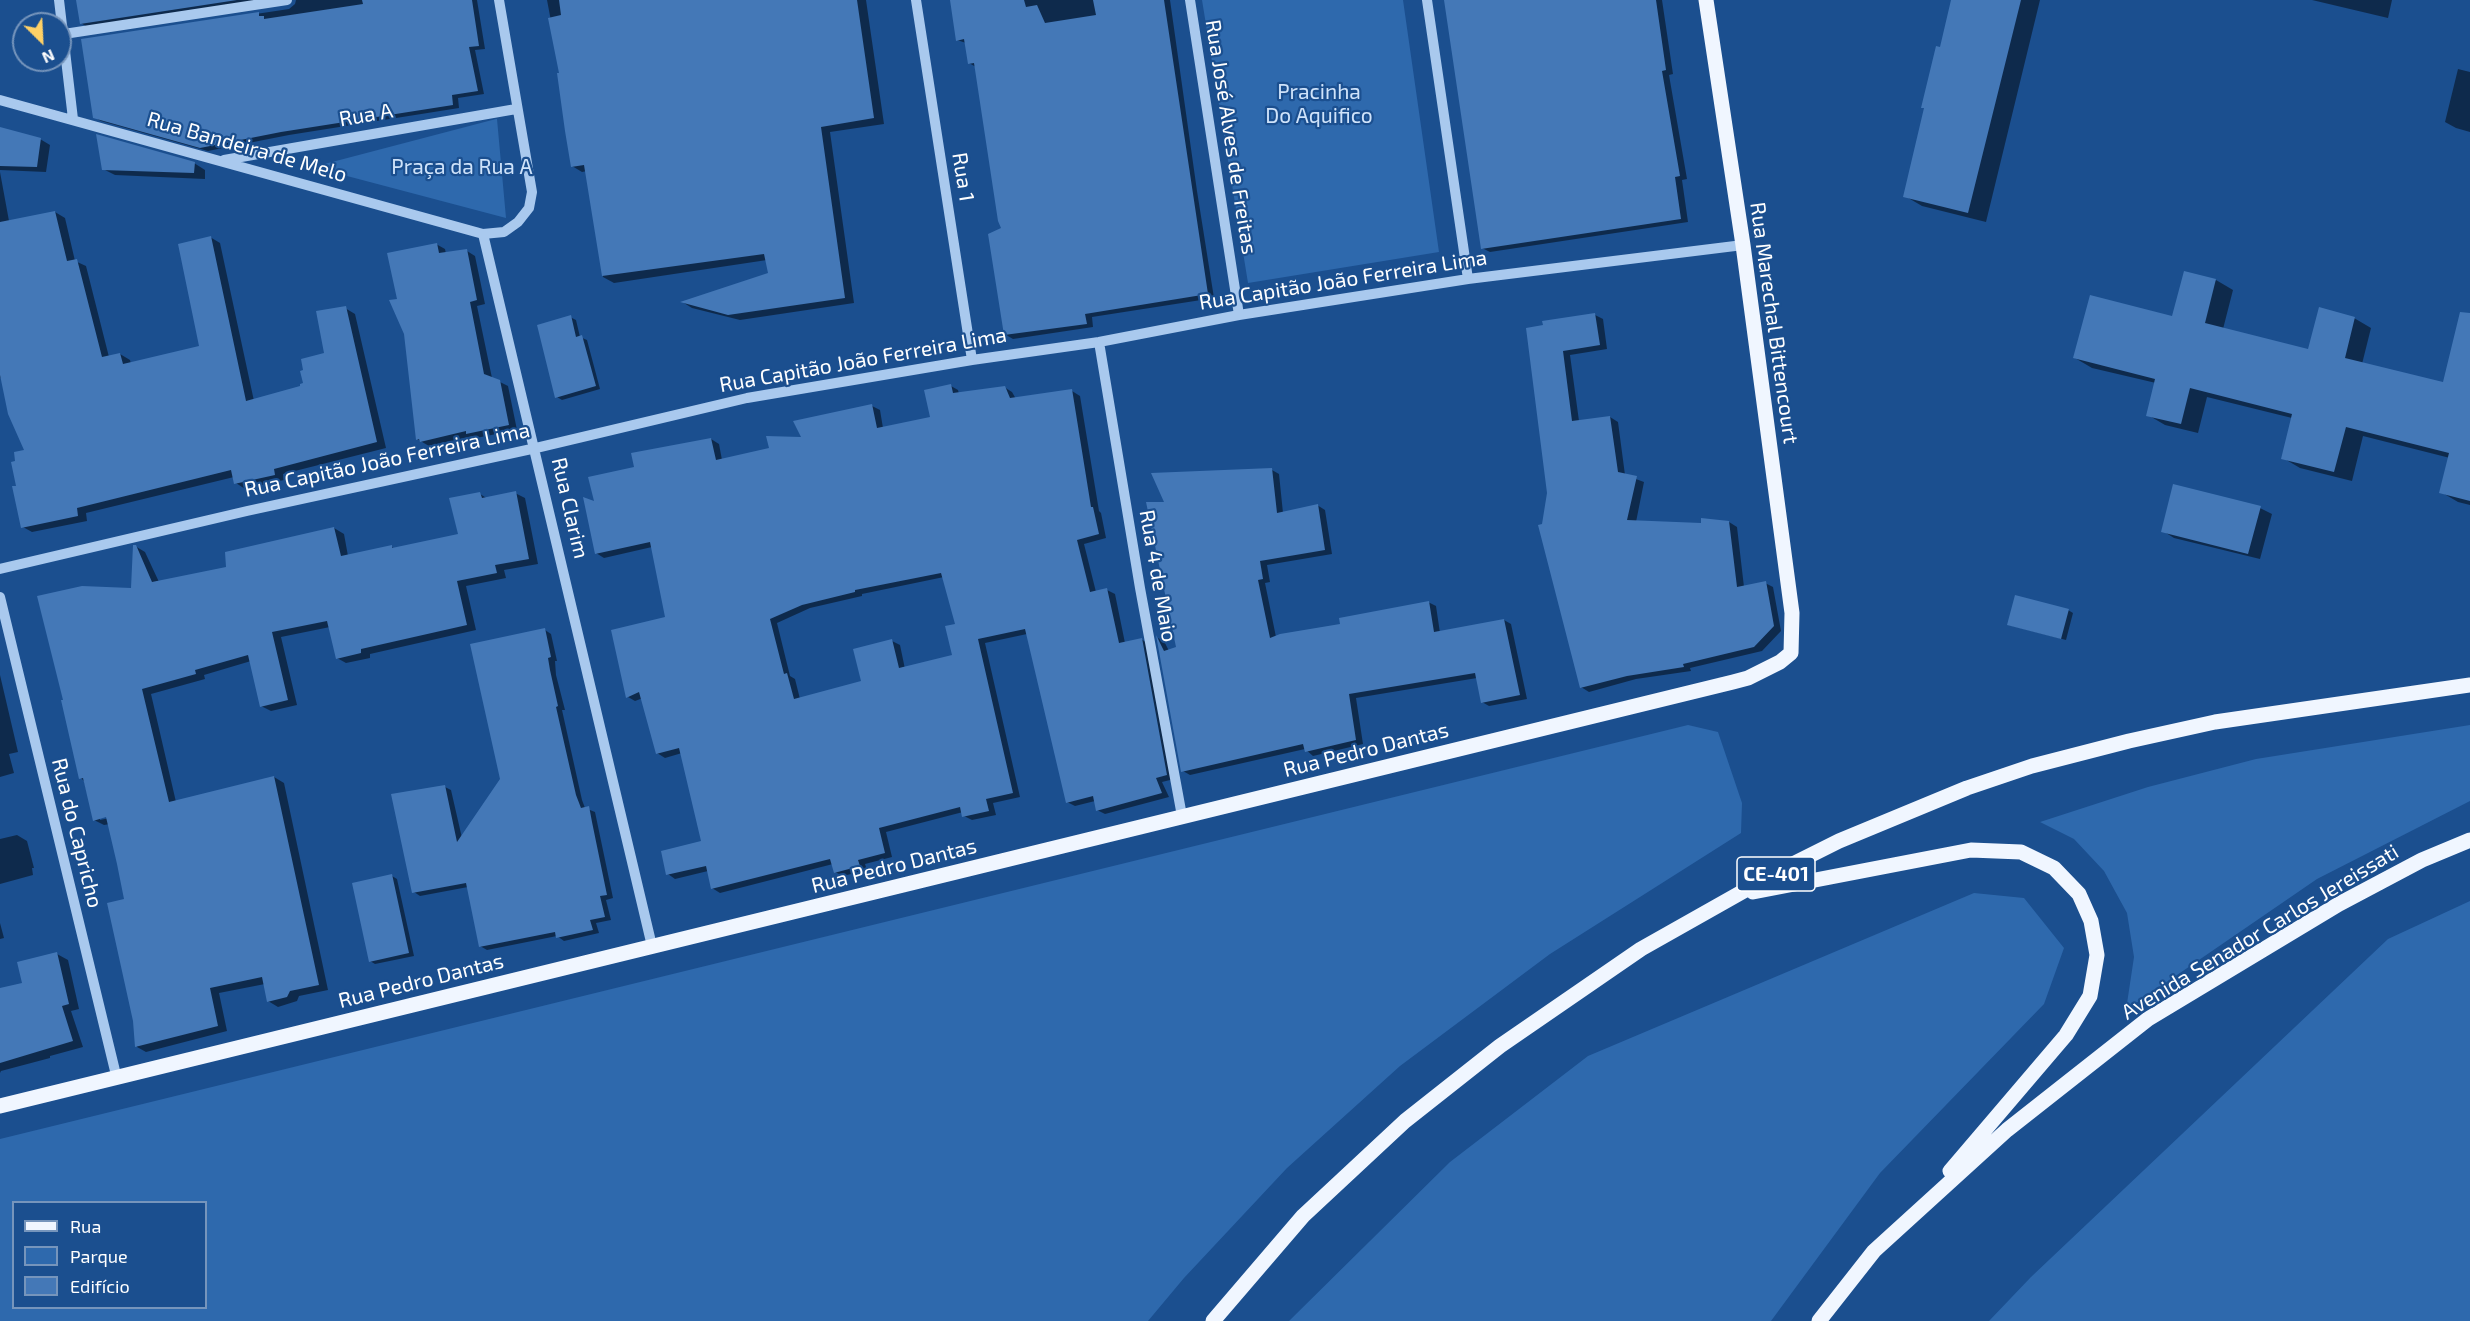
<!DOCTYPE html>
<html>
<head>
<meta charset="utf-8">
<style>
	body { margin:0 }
	#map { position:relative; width:2470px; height:1321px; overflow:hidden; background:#1b4f8f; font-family:"Exo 2",sans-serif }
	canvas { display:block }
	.legend { position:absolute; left:12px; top:1201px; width:195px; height:108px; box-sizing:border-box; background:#1b4f8f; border:2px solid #7695bc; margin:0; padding:8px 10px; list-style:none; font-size:18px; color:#fff }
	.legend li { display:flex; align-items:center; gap:12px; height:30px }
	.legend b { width:30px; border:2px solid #7695bc }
	.north { position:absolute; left:12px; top:12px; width:60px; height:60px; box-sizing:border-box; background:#1b4f8f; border:2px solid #7695bc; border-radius:50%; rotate:156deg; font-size:16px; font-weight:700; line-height:24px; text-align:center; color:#fff }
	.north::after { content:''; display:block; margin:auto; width:21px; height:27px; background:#ffd166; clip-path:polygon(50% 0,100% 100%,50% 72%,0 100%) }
</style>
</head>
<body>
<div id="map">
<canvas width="2470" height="1321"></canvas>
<ul class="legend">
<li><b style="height:8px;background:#f0f6ff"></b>Rua</li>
<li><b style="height:16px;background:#2e69ad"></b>Parque</li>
<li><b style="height:16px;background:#4478b7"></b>Edifício</li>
</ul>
<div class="north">N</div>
</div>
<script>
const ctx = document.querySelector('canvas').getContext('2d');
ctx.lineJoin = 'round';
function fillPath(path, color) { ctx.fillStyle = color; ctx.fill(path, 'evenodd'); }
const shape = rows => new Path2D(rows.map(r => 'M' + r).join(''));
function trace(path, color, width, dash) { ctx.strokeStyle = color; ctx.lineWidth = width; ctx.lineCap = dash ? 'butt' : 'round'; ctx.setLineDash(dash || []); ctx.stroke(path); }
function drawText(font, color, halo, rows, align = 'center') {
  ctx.font = font + ' "Exo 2",sans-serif'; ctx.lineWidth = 4.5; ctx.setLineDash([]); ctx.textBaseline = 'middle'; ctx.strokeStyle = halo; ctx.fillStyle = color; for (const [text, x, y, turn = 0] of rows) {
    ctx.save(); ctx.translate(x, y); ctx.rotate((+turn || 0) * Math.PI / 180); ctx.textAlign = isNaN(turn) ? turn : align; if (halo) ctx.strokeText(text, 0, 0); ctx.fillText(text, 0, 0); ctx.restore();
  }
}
fillPath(shape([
	[1202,0,1403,0,1439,252,1248,283],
	[497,119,506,218,313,167,496,119],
	[1688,725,1718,732,1742,803,1741,833,1550,954,1400,1066,1287,1168,1184,1278,1148,1321,0,1321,0,1139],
	[14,1202,206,1202,206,1308,14,1308],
	[2470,725,2470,801,2317,879,2126,1010,2134,957,2127,913,2104,871,2074,839,2040,822,2148,787,2256,759],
	[1974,893,2024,898,2064,948,2044,1004,1880,1173,1771,1321,1289,1321,1450,1162,1588,1056],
	[2470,901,2470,1321,1989,1321,2031,1277,2388,939]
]), '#2e69ad');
fillPath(shape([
	[77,0,264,0,87,27,81,23],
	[296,0,477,0,485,49,475,50,484,94,458,98,459,108,289,135,208,151,101,121,94,117,83,40,289,9,295,4],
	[547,0,866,0,884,124,830,132,854,303,740,320,692,308,684,303,770,274,767,260,614,283,603,277,587,171,582,172,572,166,561,74],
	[951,0,1170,0,1197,191,1214,298,1092,317,1093,327,1013,339,1006,335,1003,229,976,67,969,63,966,43,957,40],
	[1446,0,1662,0,1673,74,1669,75,1687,179,1682,180,1688,222,1490,252,1482,248],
	[1953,0,2040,0,1986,222,1922,206,1905,196],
	[2312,0,2392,0,2388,18],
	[2458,69,2470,72,2470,132,2456,128,2445,122],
	[0,129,40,139,50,145,46,172,0,170],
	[194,163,205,170,205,179,115,175,103,169],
	[0,172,9,221,55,212,65,218,75,261,86,266,109,357,120,354,130,360,131,364,201,347,210,237,220,243,254,401,302,387,326,354,345,308,355,314,386,448,283,474,284,480,245,489,236,483,234,477,86,513,87,521,32,532,23,527,17,462,26,451,0,376],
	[436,244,445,249,446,254,467,251,475,256,485,304,477,306,492,378,508,386,517,430,476,438,472,436,429,446,417,439,405,334,399,300],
	[2216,280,2233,290,2223,329,2309,351,2354,318,2371,328,2362,364,2444,384,2470,346,2470,505,2458,502,2441,492,2450,458,2363,436,2352,481,2300,468,2283,458,2292,418,2207,397,2198,433,2165,425,2148,415,2156,383,2092,368,2075,358,2173,317],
	[1595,315,1603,319,1607,349,1570,355,1579,421,1610,417,1618,422,1625,475,1644,482,1636,522,1702,525,1729,522,1737,527,1744,587,1765,583,1773,587,1781,631,1762,651,1690,668,1691,671,1636,679,1589,692,1581,687,1544,525,1548,493,1527,329],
	[570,317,576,320,580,337,587,340,600,389,562,400,557,397],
	[951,386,958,390,959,394,1004,387,1012,392,1016,399,1072,391,1080,396,1099,511,1101,513,1106,538,1084,544,1096,592,1107,590,1115,594,1125,643,1141,639,1149,644,1174,779,1162,782,1169,797,1105,814,1097,810,1095,801,1075,806,1067,802,1027,634,985,643,1020,797,993,803,996,815,972,820,964,816,963,812,886,832,892,857,865,864,867,870,843,876,835,872,833,864,720,893,712,888,708,871,675,879,668,874,702,842,682,753,665,758,657,753,643,698,635,701,628,697,667,619,652,547,604,558,596,553,596,504,636,468,711,439,719,444,722,460,771,449,803,439,872,406,880,410,883,428,931,418],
	[944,577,957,626,954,656,905,669,900,645,892,641,863,682,800,699,795,679,790,676,777,623,810,608,862,596,862,594],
	[1272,470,1279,474,1283,513,1317,505,1325,510,1332,554,1267,565,1270,582,1265,583,1276,637,1342,626,1428,602,1436,606,1440,633,1504,620,1511,624,1527,699,1489,706,1482,702,1477,678,1356,698,1363,744,1313,756,1305,749,1190,775,1183,771,1158,638,1164,641,1169,651,1178,648,1166,503],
	[515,493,525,498,538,564,504,570,506,578,466,586,476,630,370,654,370,658,346,663,337,658,330,627,281,637,297,705,271,711,261,706,251,661,204,675,205,679,151,694,176,802,274,777,284,783,328,990,299,996,297,1001,278,1007,268,1001,265,984,219,993,227,1031,146,1052,137,1047,125,900,110,824,104,825,94,820,84,781,81,778,133,590,135,546,145,552,159,582,228,568,334,528,344,534,348,556,391,547,396,549,459,535,480,494,488,499],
	[113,814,114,817,100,820,100,817],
	[2260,508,2272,514,2260,559,2174,538,2163,531],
	[2068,610,2073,613,2066,640,2009,625],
	[545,630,551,634,557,661,555,661,556,675,565,710,562,710,582,800,585,808,595,812,613,898,606,900,611,920,596,923,599,933,564,941,557,936,487,950,480,946,468,887,420,896,414,892,445,787,451,790,462,838,501,779],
	[0,675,18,752,9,754,14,773,0,777],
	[17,835,27,841,34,868,32,868,33,875,0,884,0,839],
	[392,876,397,879,414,956,375,964,370,961],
	[0,923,4,938,0,939],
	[57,954,68,960,79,1009,71,1011,83,1047,50,1056,50,1058,1,1071,0,1073,0,990,24,984]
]), '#0007');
fillPath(shape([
	[76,0,237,0,80,24],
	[362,0,472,0,479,46,469,47,478,91,452,95,453,105,281,132,200,148,93,118,81,39,259,12,259,16,264,16,264,19,363,4],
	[559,0,857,0,874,118,821,127,845,298,728,315,680,302,768,273,764,254,602,276,584,165,571,167,565,131,557,73,559,73,548,18,561,15],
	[950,0,1024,0,1026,7,1037,5,1045,23,1096,15,1093,0,1164,0,1208,294,1085,314,1087,324,1004,335,988,234,1001,228,998,221,974,63,968,64,964,39,956,41],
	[1444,0,1656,0,1666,70,1662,71,1680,176,1675,177,1681,219,1481,249],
	[1951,0,2021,0,1968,213,1903,197,1924,108,1921,108,1936,46,1940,47],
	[0,127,41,138,37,167,0,166],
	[96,134,195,162,194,173,102,170],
	[55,211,67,261,77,259,102,357,120,353,123,364,199,346,178,244,211,236,246,401,300,386,300,384,303,383,300,371,303,370,301,359,324,353,316,311,346,306,377,442,274,469,275,475,234,484,231,470,77,508,78,516,21,528,12,486,16,486,11,462,15,461,14,452,24,450,8,414,0,375,0,222],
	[437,243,439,253,467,249,477,300,470,302,484,374,500,380,509,425,466,434,466,431,420,442,419,439,416,440,404,334,389,300,397,299,387,253],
	[2184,271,2216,279,2205,323,2308,349,2319,307,2355,317,2345,358,2443,382,2460,312,2470,313,2470,501,2439,493,2449,453,2346,427,2334,472,2281,459,2292,414,2190,388,2181,424,2146,416,2155,379,2073,358,2090,295,2172,316],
	[1595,313,1600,345,1563,351,1572,421,1610,416,1618,472,1637,476,1627,520,1701,523,1701,518,1729,521,1737,587,1766,581,1774,626,1754,647,1683,664,1684,667,1627,676,1580,688,1538,525,1542,524,1547,493,1526,328,1543,325,1542,321],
	[571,315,576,337,582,335,596,386,555,398,537,325],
	[951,384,953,393,1005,386,1010,398,1072,389,1091,507,1093,507,1099,534,1077,540,1090,592,1107,588,1119,643,1142,638,1167,775,1156,778,1162,793,1096,811,1093,796,1066,803,1025,629,978,639,1013,793,986,799,989,811,962,817,960,807,879,828,885,853,858,860,860,866,834,873,830,859,711,889,706,866,666,875,661,851,701,841,679,748,656,754,639,692,626,698,611,630,665,617,650,542,595,554,583,497,594,501,588,477,634,467,631,453,711,438,716,460,769,448,766,436,801,437,793,421,872,404,877,428,930,417,924,390],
	[941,573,955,624,945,626,952,655,899,668,892,639,853,649,861,681,794,699,787,673,784,674,770,619,802,605,855,592,855,590],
	[1272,468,1277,513,1318,504,1325,550,1260,561,1263,579,1258,580,1270,638,1280,634,1340,624,1339,618,1429,601,1434,632,1504,619,1520,695,1481,703,1475,673,1349,694,1356,740,1305,752,1303,744,1181,772,1156,635,1164,651,1176,647,1146,502,1164,502,1151,473],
	[2173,484,2261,506,2248,554,2161,532],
	[516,491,529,559,495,565,497,573,457,581,467,625,361,649,361,653,336,659,327,621,272,632,288,700,260,707,248,655,195,670,196,674,142,689,169,802,274,776,319,985,290,991,287,997,267,1002,262,977,210,988,218,1026,135,1047,133,1021,107,903,124,899,117,864,106,817,93,821,83,778,79,779,61,700,63,700,37,596,82,586,131,588,133,545,136,545,152,582,226,567,225,552,334,527,341,556,392,545,392,548,458,534,449,498,480,492,482,498],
	[2015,595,2069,609,2061,639,2007,625],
	[545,628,551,657,548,658,550,670,558,706,556,707,576,795,581,808,589,806,592,822,607,895,600,896,605,917,590,920,593,930,556,938,555,932,479,947,466,883,412,893,391,794,445,785,457,842,500,779,470,644],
	[392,874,409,953,369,962,352,883],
	[57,952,69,1004,62,1006,73,1041,0,1063,0,988,22,983,17,962]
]), '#4478b7');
trace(shape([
	[59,0,73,119],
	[499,0,532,192,529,208,518,222,504,232,483,234,652,946],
	[916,0,972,360],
	[1190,0,1239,315],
	[1427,0,1468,279],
	[64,34,287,0],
	[0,100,483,234],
	[224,160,516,109],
	[1099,342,1140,588,1182,816],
	[0,569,247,511,536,448,747,398,972,360,1099,342,1239,315,1468,279,1743,245],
	[0,597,117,1079]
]), '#a9c9ee', 10);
trace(shape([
	[1753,892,1971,850,2021,852,2054,868,2079,894,2091,921,2097,955,2090,996,2066,1035,1950,1171],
	[0,1106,1733,682,1748,678,1780,662,1791,653,1792,613,1743,245,1706,0],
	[1213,1321,1303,1216,1405,1121,1500,1046,1641,949,1781,870,1839,841,1967,788,2032,766,2129,741,2215,722,2470,685],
	[1819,1321,1874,1251,2007,1130,2148,1019,2339,904,2422,860,2470,840]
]), '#f0f6ff', 15);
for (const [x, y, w] of [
	[1776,874,78]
]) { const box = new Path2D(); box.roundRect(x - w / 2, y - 17, w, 34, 4.5); ctx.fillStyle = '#1b4f8f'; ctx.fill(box); trace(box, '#fff', 1.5); }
drawText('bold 20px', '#fff', null, [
	["CE-401",1776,874]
]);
drawText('21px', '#cfe3fa', '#1b4f8f', [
	["Pracinha",1319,92],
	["Do Aquifico",1319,116],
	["Praça da Rua A",462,167]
]);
drawText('21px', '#fff', '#1b4f8f', [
	["Rua A",366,115,-10],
	["Rua José Alves de Freitas",1231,137,81],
	["Rua Bandeira de Melo",247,147,16],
	["Rua 1",963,177,81],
	["Rua Capitão João Ferreira Lima",1343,280,-9],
	["Rua Marechal Bittencourt",1774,323,82],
	["Rua Capitão João Ferreira Lima",863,360,-10],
	["Rua Capitão João Ferreira Lima",387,460,-12],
	["Rua Clarim",570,508,77],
	["Rua 4 de Maio",1158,576,80],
	["Rua Pedro Dantas",1366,750,-14],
	["Rua do Capricho",77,833,76],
	["Rua Pedro Dantas",894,866,-14],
	["Avenida Senador Carlos Jereissati",2260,932,-31],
	["Rua Pedro Dantas",421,981,-14]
]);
</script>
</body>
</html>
